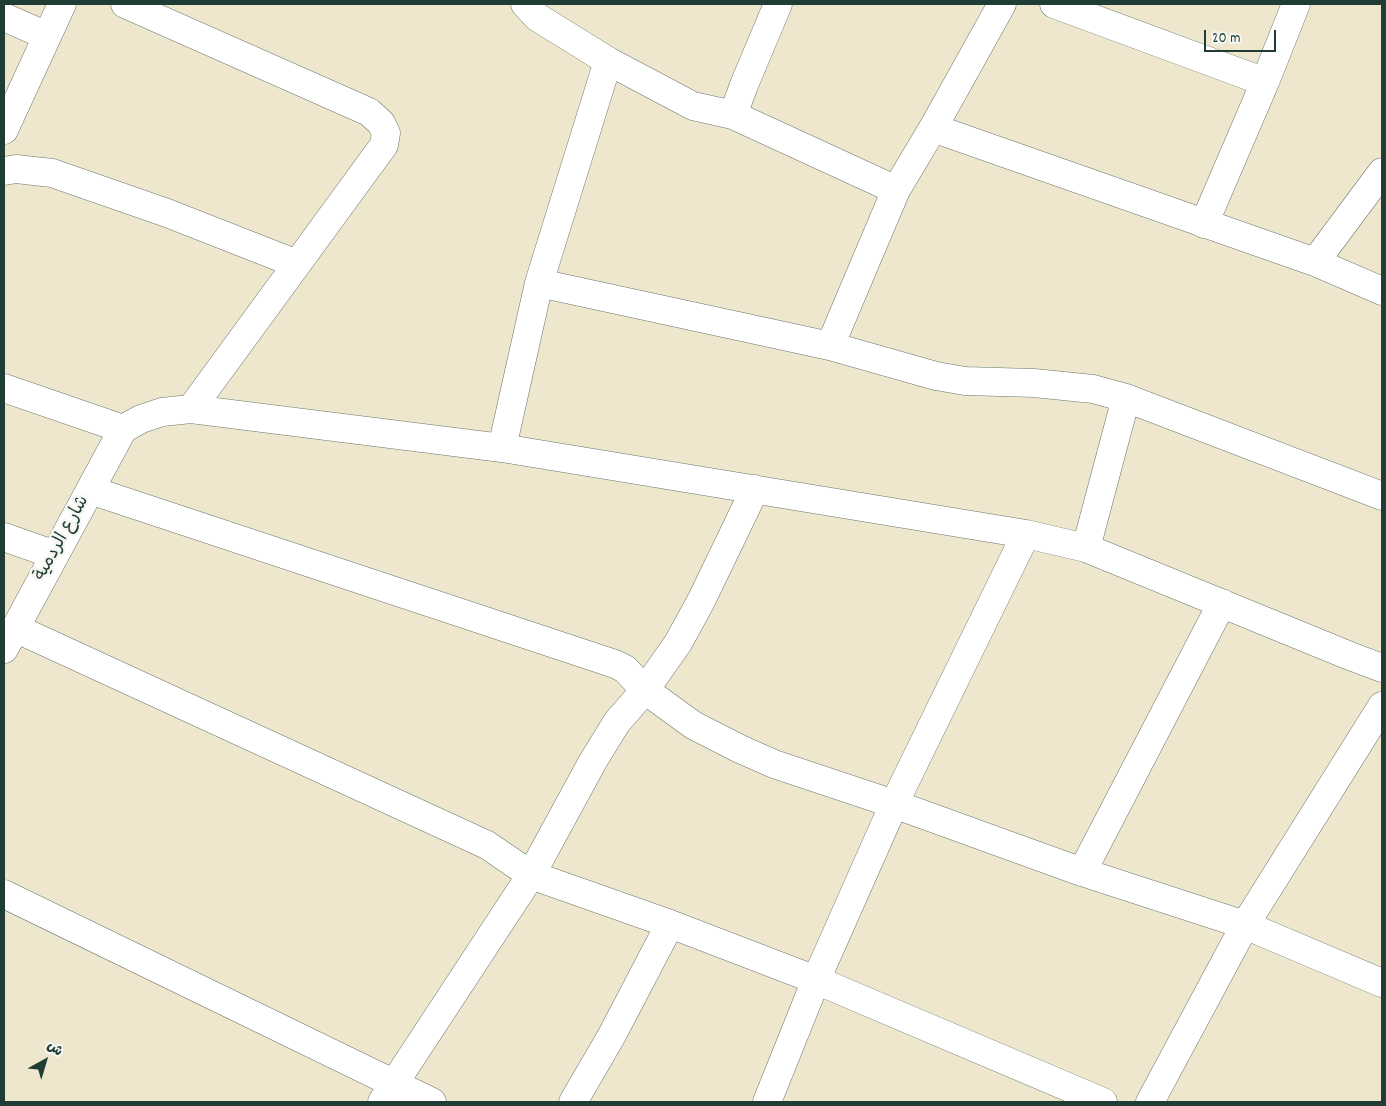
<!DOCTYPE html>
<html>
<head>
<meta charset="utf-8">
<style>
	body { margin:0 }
	#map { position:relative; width:1386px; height:1106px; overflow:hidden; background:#eee7ce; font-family:Dekko,"Playpen Sans Arabic",sans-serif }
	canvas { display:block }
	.frame { position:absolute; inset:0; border:5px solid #1f3d34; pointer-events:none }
	.north { position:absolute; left:20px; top:1036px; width:50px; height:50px; -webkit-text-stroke:4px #f6f6f2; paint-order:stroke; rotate:39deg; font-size:14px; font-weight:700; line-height:20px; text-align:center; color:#1f3d34 }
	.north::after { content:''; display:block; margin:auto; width:18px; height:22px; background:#1f3d34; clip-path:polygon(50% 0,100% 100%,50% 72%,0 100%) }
	.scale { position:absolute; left:1204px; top:30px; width:72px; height:22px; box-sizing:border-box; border:2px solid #1f3d34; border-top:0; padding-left:6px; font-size:15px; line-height:18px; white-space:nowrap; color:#1f3d34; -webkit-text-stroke:4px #f6f6f2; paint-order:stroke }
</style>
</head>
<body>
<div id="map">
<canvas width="1386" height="1106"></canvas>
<div class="frame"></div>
<div class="north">ش</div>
<div class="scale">20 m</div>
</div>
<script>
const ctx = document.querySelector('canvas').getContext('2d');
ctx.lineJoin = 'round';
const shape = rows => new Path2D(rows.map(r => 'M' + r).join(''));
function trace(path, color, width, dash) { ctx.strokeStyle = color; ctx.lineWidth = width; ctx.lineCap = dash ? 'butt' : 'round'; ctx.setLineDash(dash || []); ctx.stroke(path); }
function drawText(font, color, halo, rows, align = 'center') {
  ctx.font = font + ' Dekko,"Playpen Sans Arabic",sans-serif'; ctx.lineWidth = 5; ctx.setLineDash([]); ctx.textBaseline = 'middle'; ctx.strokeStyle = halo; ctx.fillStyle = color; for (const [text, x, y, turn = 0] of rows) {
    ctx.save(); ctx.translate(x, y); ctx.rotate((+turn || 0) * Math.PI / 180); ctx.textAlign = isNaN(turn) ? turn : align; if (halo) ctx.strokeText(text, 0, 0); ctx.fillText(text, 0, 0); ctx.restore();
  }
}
const minor = shape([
	[125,4,369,112,381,123,386,133,384,145,191,409],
	[525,4,537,17,608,61,693,106,733,115,744,85,778,4],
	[1054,4,1265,82],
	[4,17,47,36],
	[733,115,896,190],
	[933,128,1315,262,1382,291],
	[4,130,62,4],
	[4,171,16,169,52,173,167,213,297,264],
	[1204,224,1265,82,1296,4],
	[1315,262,1382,172],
	[539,283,830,346,936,376,965,381,1034,383,1093,389,1126,398,1382,496],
	[830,346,896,190,933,128,1002,4],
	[4,388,123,429,141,419,162,412,191,409,502,448,1026,534,1086,548,1350,656,1382,668],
	[502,448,539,283,608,61],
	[90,490,615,664,625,669,645,690,693,725,740,749,774,764,894,804,1082,872,1245,925,1382,983],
	[4,537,55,555],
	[1086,548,1126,398],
	[15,628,487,845,531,875,670,924,816,980,1103,1102],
	[4,649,123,429],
	[1082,872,1222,603],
	[4,894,432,1102],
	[382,1102,531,875,593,761,617,722,645,690,678,643,701,601,755,489],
	[573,1102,612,1035,670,924],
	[767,1102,816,980,894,804,1026,534],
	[1150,1102,1245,925,1382,706]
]);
trace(minor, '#67786a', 29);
trace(minor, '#fff', 28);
drawText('18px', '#1f3d34', '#f6f6f2', [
	["شارع الردمية",63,539,-61]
]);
</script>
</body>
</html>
